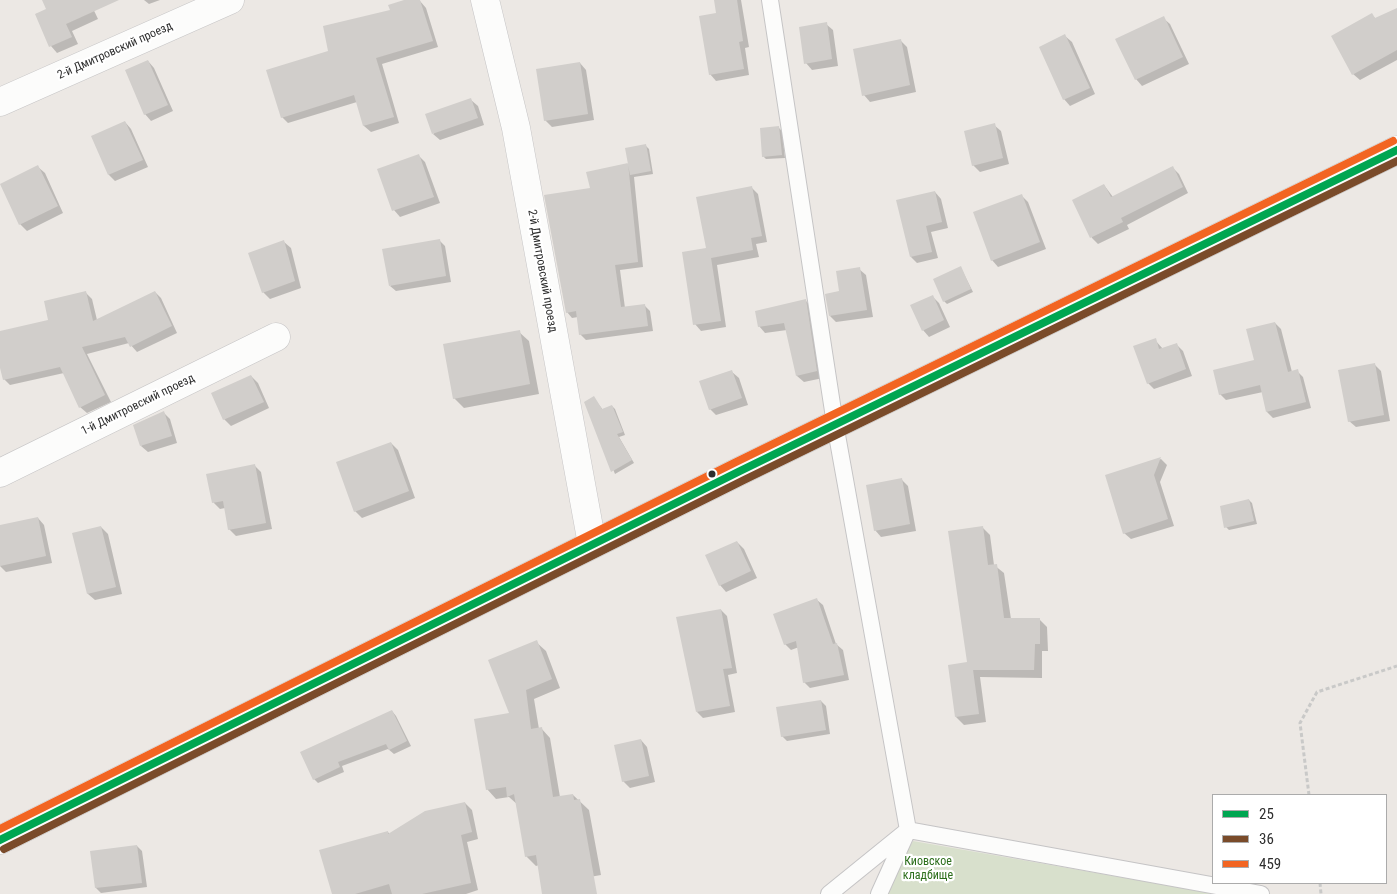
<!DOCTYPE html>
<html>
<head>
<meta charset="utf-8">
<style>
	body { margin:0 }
	#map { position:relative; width:1397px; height:894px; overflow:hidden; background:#ece8e4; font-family:"Roboto Condensed",sans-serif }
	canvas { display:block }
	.legend { position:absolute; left:1212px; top:794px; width:175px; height:90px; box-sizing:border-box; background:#fff; border:1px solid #ababab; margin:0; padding:6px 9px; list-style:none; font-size:15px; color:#2e2e2e }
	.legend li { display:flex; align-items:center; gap:10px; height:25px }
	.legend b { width:25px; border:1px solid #ababab }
</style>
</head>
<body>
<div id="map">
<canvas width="1397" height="894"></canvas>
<ul class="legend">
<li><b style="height:6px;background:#00a651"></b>25</li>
<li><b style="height:6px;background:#7a4b2a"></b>36</li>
<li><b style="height:6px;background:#f26522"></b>459</li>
</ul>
</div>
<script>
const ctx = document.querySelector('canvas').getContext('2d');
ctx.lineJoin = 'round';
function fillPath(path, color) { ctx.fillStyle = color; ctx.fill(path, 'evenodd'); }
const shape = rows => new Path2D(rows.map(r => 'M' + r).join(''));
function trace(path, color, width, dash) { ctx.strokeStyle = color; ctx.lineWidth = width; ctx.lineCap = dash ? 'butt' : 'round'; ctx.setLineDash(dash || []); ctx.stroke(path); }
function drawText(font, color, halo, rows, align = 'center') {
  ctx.font = font + ' "Roboto Condensed",sans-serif'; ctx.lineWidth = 4.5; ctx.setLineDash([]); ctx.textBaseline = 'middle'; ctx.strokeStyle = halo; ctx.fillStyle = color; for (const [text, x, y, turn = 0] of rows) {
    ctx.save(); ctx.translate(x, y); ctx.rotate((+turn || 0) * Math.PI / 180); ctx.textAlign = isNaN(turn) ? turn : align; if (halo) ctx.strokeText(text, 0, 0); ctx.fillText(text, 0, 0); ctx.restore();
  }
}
fillPath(shape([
	[913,841,1217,894,882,894]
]), '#d8e0cc');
fillPath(shape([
	[43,0,89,0,98,19,72,31,78,44,57,53,51,46,36,14,48,10],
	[144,0,160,0,149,4],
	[715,0,741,0,749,47,745,48,749,75,716,81,710,74,717,14],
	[420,1,426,8,438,47,382,64,399,123,371,132,364,126,357,102,288,123,282,117,330,52,390,12],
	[1397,9,1397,60,1360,80,1353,74,1372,15,1376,19],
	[1163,18,1170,24,1189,64,1142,86,1136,79],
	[826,24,833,30,838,66,812,70,806,63],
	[1065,36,1072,42,1095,94,1070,106,1064,99],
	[900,40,907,47,916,92,870,102,864,95],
	[148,61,154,68,173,111,151,121,145,114],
	[580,63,586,70,594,120,552,127,545,120],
	[471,100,478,106,484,125,440,140,433,134],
	[125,122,131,129,148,167,115,181,109,175,92,137],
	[994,125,1001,131,1009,164,980,172,973,165],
	[779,128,782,131,785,158,766,159,763,156],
	[646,146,649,149,653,174,634,177,643,267,620,270,625,308,645,306,650,311,653,331,586,340,580,334,578,317,572,318,567,312,591,189,628,165],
	[419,156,425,162,440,203,400,217,394,210],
	[38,167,45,173,63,213,27,231,20,224],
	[1172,167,1179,174,1188,193,1127,225,1129,229,1098,244,1092,238,1073,201,1104,185,1113,197],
	[752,188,758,194,767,242,756,244,759,257,717,265,726,327,701,331,695,324,707,249],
	[935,192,941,199,948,228,931,232,938,258,917,263,911,257],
	[1021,195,1028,202,1046,249,998,267,992,260],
	[439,240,445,246,451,282,396,291,390,286],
	[284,242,291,248,301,288,270,299,263,292],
	[961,268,973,292,947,304,944,301],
	[859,269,866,275,873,317,836,322,830,316],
	[155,292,161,298,177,333,137,352,129,343,87,354,111,402,87,413,80,407,64,373,10,385,4,379,0,362,0,332,50,321,86,293,92,299,97,320],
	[932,296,939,303,950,327,929,337,923,330],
	[805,300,812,307,823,378,804,382,797,376,787,330,765,333,759,326],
	[1275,323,1281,329,1292,372,1297,371,1303,377,1311,408,1273,418,1267,412,1263,392,1226,400,1220,394,1255,361],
	[519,332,529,341,539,394,464,408,454,398],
	[1155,340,1163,349,1176,344,1183,351,1192,376,1154,389,1148,383],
	[1375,365,1381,371,1390,421,1356,427,1349,421],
	[732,372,739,378,748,405,716,415,710,409],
	[251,376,258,383,269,408,231,426,224,419,213,394],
	[594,398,603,410,612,406,615,409,625,435,619,437,634,463,615,474,585,402],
	[164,413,170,419,177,443,148,452,141,446],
	[391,443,398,450,415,498,362,518,355,511],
	[1161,459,1167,465,1160,482,1174,526,1131,539,1124,533,1106,476],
	[255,466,261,472,272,529,236,536,229,529,225,508,220,509,213,502],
	[902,480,908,486,916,531,881,537,875,530],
	[1249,500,1252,503,1257,524,1229,530,1226,527],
	[38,518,44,525,52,563,6,572,0,566,0,526],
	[101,527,108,534,122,594,95,600,88,594,73,534],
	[982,527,990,535,994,565,1004,573,1011,619,1039,619,1047,627,1048,651,1042,651,1042,678,980,677,986,722,964,725,956,717,968,663],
	[737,542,744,549,757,578,726,592,720,585],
	[817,600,823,605,836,644,843,650,849,680,810,688,804,682,799,647,791,650,785,644],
	[721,610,727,616,737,673,728,675,735,712,703,718,697,712],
	[536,642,546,651,560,688,534,699,539,729,541,728,550,738,560,797,573,795,589,810,601,875,550,884,539,865,536,866,526,856,518,805,509,797,496,799,487,789],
	[821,701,826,706,830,734,787,741,782,736],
	[392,711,396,716,411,746,394,754,388,749,342,766,344,772,318,783,314,779],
	[641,740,647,747,655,782,630,788,623,781],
	[465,803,472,810,478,839,467,842,478,890,466,894,333,894,388,832,390,835],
	[137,846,142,851,147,887,101,893,96,888,91,852]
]), '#0003');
fillPath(shape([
	[42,0,119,0,66,24,72,37,49,47,35,14,46,9],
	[404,0,420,0,433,41,376,58,394,117,363,126,354,95,281,118,266,70,328,51,323,26,390,10,388,5],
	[714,0,737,0,743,41,739,42,744,69,709,75,699,16,716,13],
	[1397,8,1397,50,1352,75,1331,36,1372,13,1375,18],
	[1164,16,1183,57,1135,80,1115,39],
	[827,22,832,59,804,64,799,27],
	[1065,34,1090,88,1063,100,1039,47],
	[901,39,910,85,862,96,853,49],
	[148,60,168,105,144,115,125,70],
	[580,62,588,114,544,121,536,69],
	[471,98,478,118,432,134,425,114],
	[125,121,143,160,108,175,91,136],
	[995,123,1003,158,972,166,964,131],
	[779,126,782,155,762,157,760,128],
	[646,144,651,171,630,175,625,148],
	[419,154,434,197,392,211,377,169],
	[628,163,638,262,615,265,621,307,645,304,648,326,579,335,576,311,566,313,544,195,590,188,586,172],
	[38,165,58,206,19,225,0,184],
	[1173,166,1183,187,1121,218,1123,222,1090,238,1072,200,1104,184,1111,197],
	[752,186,762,236,751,238,753,250,711,258,721,321,693,325,682,252,706,248,696,197],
	[935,191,942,222,926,226,932,252,910,257,896,200],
	[1022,194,1040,242,991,261,973,212],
	[440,239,446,276,389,286,382,249],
	[284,240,295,281,262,293,248,253],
	[961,266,971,289,943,302,933,279],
	[860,267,867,310,829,316,825,294,839,291,836,271],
	[86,291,93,321,155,291,172,326,130,347,125,337,82,347,105,395,79,408,60,367,3,380,0,368,0,331,48,320,44,301],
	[933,295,944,320,922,331,910,305],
	[806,299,817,371,796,376,784,323,758,327,755,311],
	[1275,322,1288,372,1298,369,1306,402,1266,412,1260,385,1219,395,1213,370,1254,360,1246,329],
	[520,330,530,384,453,399,443,344],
	[1156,338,1159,349,1177,343,1186,369,1147,384,1133,346],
	[1375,363,1384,415,1348,422,1338,370],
	[732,370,742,398,709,410,699,381],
	[251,375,264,402,223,420,211,393],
	[594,396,602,409,612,405,623,432,617,434,632,460,611,472,584,402],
	[164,411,172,436,140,446,133,425],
	[391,442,409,491,354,512,336,462],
	[1161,457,1154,475,1168,519,1123,534,1105,475],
	[255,464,266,523,228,530,223,501,212,503,206,474],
	[902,478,910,524,874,531,866,485],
	[1249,499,1254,521,1224,528,1220,506],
	[38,517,46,556,0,566,0,525],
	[101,526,116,587,87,594,72,533],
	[983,526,988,565,997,564,1004,618,1040,618,1040,644,1035,644,1034,670,973,670,979,714,955,717,948,665,967,662,948,531],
	[737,541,751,571,719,586,705,555],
	[817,598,833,644,837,643,844,675,803,683,796,641,784,645,773,614],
	[721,609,732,668,723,669,730,706,696,712,676,617],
	[537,640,552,679,526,690,531,729,542,727,553,797,573,794,574,800,580,799,597,894,542,894,536,855,525,857,514,794,507,797,506,787,486,790,474,719,509,713,488,660],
	[821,700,826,730,781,737,776,707],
	[392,710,407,741,389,750,386,744,338,762,340,767,313,780,300,752],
	[641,739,649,776,622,782,614,745],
	[465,802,472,832,461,835,471,883,422,894,392,894,389,884,355,894,332,894,319,850,388,831,388,834,425,811],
	[137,845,142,883,95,888,90,851]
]), '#d1cecb');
const service = shape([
	[770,0,835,424,908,830,829,894],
	[879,894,908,830,1261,894]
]);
const minor = shape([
	[485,0,516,128,592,544],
	[0,102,230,0],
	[0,473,276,337]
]);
const secondary = shape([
	[0,840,740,471,1397,150]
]);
trace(service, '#c5c4c5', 18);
trace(minor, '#c5c4c5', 29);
trace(secondary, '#c5c4c5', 29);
trace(shape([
	[1309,795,1300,723,1317,692,1397,666],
	[1320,883,1321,894]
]), '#c9c9c8', 3, [4, 2.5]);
trace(service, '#fcfcfb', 16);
trace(minor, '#fcfcfb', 28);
trace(secondary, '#fcfcfb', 28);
trace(shape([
	[0,840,740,471,1397,150]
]), '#00a651', 8);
trace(shape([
	[4,849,744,480,1397,161]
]), '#7a4b2a', 8);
trace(shape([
	[0,829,736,462,1393,141]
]), '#f26522', 8);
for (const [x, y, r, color] of [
	[712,474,4.5,"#2e2e2e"]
]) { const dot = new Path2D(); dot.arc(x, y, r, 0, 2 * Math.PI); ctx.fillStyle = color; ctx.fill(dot); trace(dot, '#fff', 2); }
drawText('12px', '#2e2e2e', '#fff', [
	["2-й Дмитровский проезд",115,51,-24],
	["2-й Дмитровский проезд",542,271,80],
	["1-й Дмитровский проезд",138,405,-26]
]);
drawText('12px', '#2c6e1b', '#fff', [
	["Киовское",928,862],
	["кладбище",928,876]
]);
</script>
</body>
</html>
